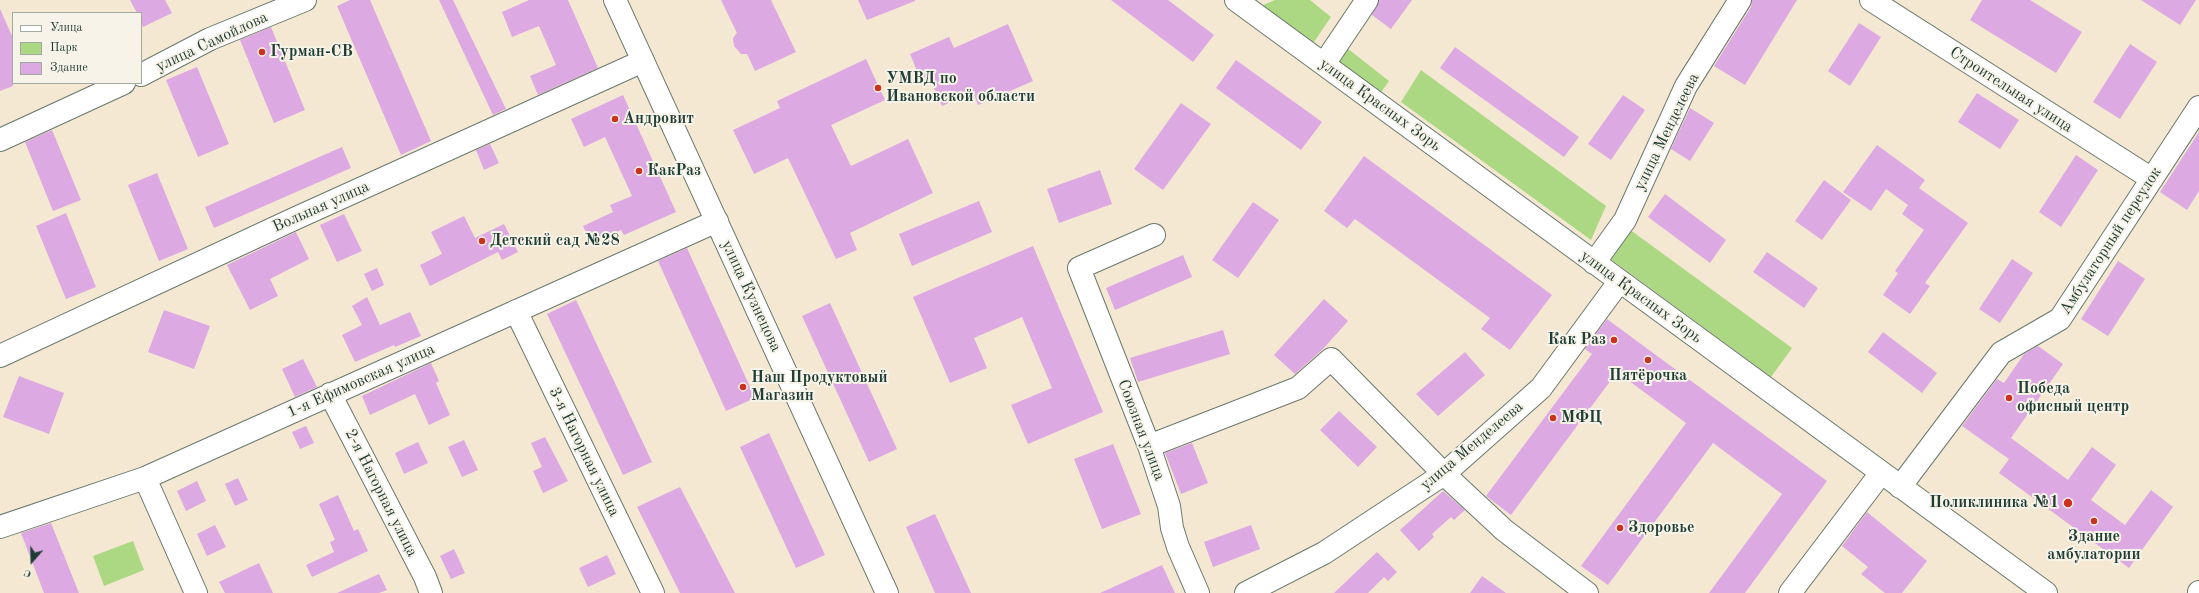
<!DOCTYPE html>
<html>
<head>
<meta charset="utf-8">
<style>
	body { margin:0 }
	#map { position:relative; width:2199px; height:593px; overflow:hidden; background:#f4e8d3; font-family:"Old Standard TT",serif }
	canvas { display:block }
	.legend { position:absolute; left:12px; top:12px; width:130px; height:72px; box-sizing:border-box; background:#f7f3e8; border:1px solid #a1aaa0; margin:0; padding:5px 7px; list-style:none; font-size:12px; color:#1f3d34 }
	.legend li { display:flex; align-items:center; gap:8px; height:20px }
	.legend b { width:20px; border:1px solid #a1aaa0 }
	.north { position:absolute; left:12px; top:541px; width:40px; height:40px; -webkit-text-stroke:3px #f7f3e8; paint-order:stroke; rotate:200deg; font-size:11px; font-weight:700; line-height:16px; text-align:center; color:#1f3d34 }
	.north::after { content:''; display:block; margin:auto; width:14px; height:18px; background:#1f3d34; clip-path:polygon(50% 0,100% 100%,50% 72%,0 100%) }
</style>
</head>
<body>
<div id="map">
<canvas width="2199" height="593"></canvas>
<ul class="legend">
<li><b style="height:5px;background:#fff"></b>Улица</li>
<li><b style="height:11px;background:#add883"></b>Парк</li>
<li><b style="height:11px;background:#dda9e3"></b>Здание</li>
</ul>
<div class="north">С</div>
</div>
<script>
const ctx = document.querySelector('canvas').getContext('2d');
ctx.lineJoin = 'round';
function fillPath(path, color) { ctx.fillStyle = color; ctx.fill(path, 'evenodd'); }
const shape = rows => new Path2D(rows.map(r => 'M' + r).join(''));
function trace(path, color, width, dash) { ctx.strokeStyle = color; ctx.lineWidth = width; ctx.lineCap = dash ? 'butt' : 'round'; ctx.setLineDash(dash || []); ctx.stroke(path); }
function drawText(font, color, halo, rows, align = 'center') {
  ctx.font = font + ' "Old Standard TT",serif'; ctx.lineWidth = 4; ctx.setLineDash([]); ctx.textBaseline = 'middle'; ctx.strokeStyle = halo; ctx.fillStyle = color; for (const [text, x, y, turn = 0] of rows) {
    ctx.save(); ctx.translate(x, y); ctx.rotate((+turn || 0) * Math.PI / 180); ctx.textAlign = isNaN(turn) ? turn : align; if (halo) ctx.strokeText(text, 0, 0); ctx.fillText(text, 0, 0); ctx.restore();
  }
}
fillPath(shape([
	[1275,0,1310,0,1331,17,1312,45,1263,5],
	[1338,41,1389,81,1380,94,1328,54],
	[1421,70,1606,206,1591,240,1401,102],
	[1629,229,1792,348,1771,377,1608,257],
	[133,541,144,570,104,586,93,556]
]), '#add883');
fillPath(shape([
	[130,0,165,0,172,13,143,27,141,22,141,13,137,13],
	[350,0,370,0,431,141,401,155,337,6],
	[439,0,453,0,506,109,493,115],
	[529,0,568,0,598,68,538,95,530,76,556,65,539,26,512,37,502,12],
	[721,0,771,0,796,52,755,71,747,54,741,54,734,46,733,38,737,33],
	[858,0,915,0,915,1,867,20],
	[1111,0,1168,0,1214,35,1193,62],
	[1379,0,1412,0,1391,29,1372,15],
	[1752,0,1797,0,1745,85,1714,66,1751,7],
	[1982,0,2030,0,2082,32,2056,73,1970,20],
	[2141,0,2196,0,2180,25],
	[0,9,13,38,13,86,0,91],
	[1859,23,1881,37,1850,86,1828,71],
	[1008,24,1033,81,978,105,973,92,942,106,930,79,922,83,910,54,949,37,954,48],
	[271,27,305,110,274,123,240,40],
	[2130,44,2157,62,2120,119,2093,102],
	[1455,47,1579,137,1564,157,1440,68],
	[866,59,885,100,831,125,851,166,908,139,933,193,850,233,857,250,836,259,788,158,754,174,733,130,780,108,777,101],
	[1236,60,1322,122,1301,150,1216,88],
	[197,67,229,144,198,157,166,80],
	[1977,93,2019,120,2000,149,1958,122],
	[623,95,676,212,624,235,621,230,591,244,583,226,613,212,610,205,632,196,605,137,584,147,571,119],
	[1623,95,1645,110,1611,160,1588,144],
	[1181,103,1211,124,1163,190,1134,169],
	[1690,108,1714,123,1690,161,1671,149],
	[52,130,81,200,53,211,25,142],
	[2199,132,2199,191,2187,210,2160,192],
	[490,144,499,163,484,170,476,150],
	[1877,145,1925,180,1919,188,1968,223,1925,283,1930,286,1910,314,1883,295,1898,273,1895,271,1924,230,1902,214,1908,205,1886,189,1871,211,1843,192],
	[342,147,351,168,214,228,205,207],
	[2076,155,2098,170,2061,227,2039,212],
	[1364,156,1552,295,1510,350,1481,329,1490,318,1355,219,1347,228,1324,211],
	[1100,170,1112,204,1059,223,1047,189],
	[157,173,188,249,159,261,128,185],
	[1824,180,1851,200,1822,240,1795,221],
	[1665,194,1726,240,1710,263,1648,217],
	[979,201,992,232,912,266,899,234],
	[1253,202,1279,220,1238,278,1212,260],
	[66,213,96,287,66,299,36,226],
	[344,214,362,251,337,262,320,225],
	[464,216,475,238,504,224,518,252,502,260,498,252,430,286,420,265,442,254,431,232],
	[296,232,309,259,270,279,278,296,250,310,227,265],
	[1033,246,1103,412,1028,444,1011,405,1052,388,1022,317,974,338,987,368,950,383,913,297],
	[687,248,755,398,726,411,658,261],
	[1767,252,1818,288,1804,308,1753,272],
	[1183,255,1192,277,1115,310,1106,288],
	[2012,259,2033,273,2000,323,1979,309],
	[2118,261,2145,279,2108,336,2081,319],
	[377,268,384,285,372,291,364,274],
	[367,297,380,325,410,312,421,336,395,347,394,345,355,362,342,335,362,325,352,306],
	[1324,299,1348,321,1323,349,1295,374,1274,355],
	[576,300,652,462,623,475,547,314],
	[830,303,897,449,869,462,802,316],
	[164,310,210,326,194,369,148,352],
	[1607,319,1827,481,1745,593,1709,593,1782,494,1713,443,1608,585,1581,566,1686,423,1617,372,1511,515,1486,496,1592,354,1585,349],
	[1223,330,1230,354,1138,382,1130,358],
	[1883,332,1937,373,1922,393,1868,352],
	[2038,346,2063,364,2011,438,2068,480,2092,447,2116,465,2091,500,2125,525,2151,490,2173,507,2129,568,1999,473,2009,459,1962,426,1997,379,2004,383,2024,354],
	[1465,352,1485,375,1438,416,1416,394],
	[303,359,317,387,295,397,282,369],
	[431,363,439,381,436,383,450,415,429,425,415,394,370,415,362,396],
	[19,376,64,393,49,434,3,417],
	[1339,411,1377,447,1358,467,1320,430],
	[306,426,314,443,300,449,292,432],
	[769,433,825,555,796,568,740,447],
	[545,437,568,481,543,493,533,471,542,467,531,443],
	[464,440,478,470,462,477,448,447],
	[418,442,428,463,404,474,395,453],
	[1192,443,1208,483,1181,494,1165,453],
	[1113,444,1141,514,1102,529,1074,459],
	[238,478,248,500,235,506,225,484],
	[197,481,206,501,186,511,177,491],
	[680,487,735,593,680,593,637,507],
	[1443,491,1465,510,1454,520,1451,517,1432,534,1434,537,1419,551,1400,530],
	[338,495,354,531,358,529,368,551,312,577,306,565,334,552,330,542,335,540,319,504],
	[1867,512,1927,561,1902,593,1885,593,1861,574,1868,567,1842,546],
	[935,514,971,593,935,593,906,527],
	[51,523,79,593,44,593,21,533],
	[215,525,226,547,207,556,197,534],
	[1251,525,1260,549,1213,567,1204,542],
	[454,549,465,573,451,579,440,556],
	[1377,552,1397,572,1388,581,1384,577,1368,593,1334,593],
	[607,555,616,574,588,587,579,568],
	[259,563,273,593,225,593,219,582],
	[1162,565,1175,593,1100,593],
	[379,574,387,590,379,593,337,593],
	[1482,576,1506,593,1470,593]
]), '#dda9e3');
const minor = shape([
	[1236,0,2046,593],
	[1871,0,2152,179],
	[1324,64,1367,0],
	[141,75,210,39,305,0],
	[0,140,124,83],
	[1154,235,1079,268,1149,446,1169,506,1172,528,1178,547,1198,593],
	[1594,263,1625,220,1686,86,1740,0],
	[516,311,653,593],
	[0,356,294,219,643,61],
	[330,394,425,577,431,593],
	[1149,446,1298,388,1331,359,1444,474,1504,530,1587,593],
	[145,478,196,593],
	[1900,487,2001,353,2060,319,2199,107],
	[0,527,145,478,717,221],
	[1246,593,1324,553,1444,474,1541,388,1619,282],
	[1790,593,1881,473],
	[2199,593,2199,592]
]);
const major = shape([
	[615,0,887,593]
]);
trace(minor, '#6a796c', 24);
trace(major, '#6a796c', 24);
trace(minor, '#fff', 22);
trace(major, '#fff', 22);
for (const [x, y, r, color] of [
	[262,52,4,"#c8321e"],
	[878,88,4,"#c8321e"],
	[615,119,4,"#c8321e"],
	[639,171,4,"#c8321e"],
	[482,241,4,"#c8321e"],
	[1614,340,4,"#c8321e"],
	[1648,360,4,"#c8321e"],
	[743,387,4,"#c8321e"],
	[2009,398,4,"#c8321e"],
	[1553,418,4,"#c8321e"],
	[2068,503,5,"#c8321e"],
	[2094,521,4,"#c8321e"],
	[1620,528,4,"#c8321e"]
]) { const dot = new Path2D(); dot.arc(x, y, r, 0, 2 * Math.PI); ctx.fillStyle = color; ctx.fill(dot); trace(dot, '#f7f3e8', 1.5); }
drawText('16px', '#1f3d34', '#f7f3e8', [
	["улица Самойлова",212,42,-25],
	["Строительная улица",2011,90,33],
	["улица Красных Зорь",1380,105,36],
	["улица Менделеева",1667,132,-64],
	["Вольная улица",321,207,-24],
	["Амбулаторный переулок",2111,241,-57],
	["улица Кузнецова",751,296,65],
	["улица Красных Зорь",1641,297,36],
	["1-я Ефимовская улица",361,381,-24],
	["Союзная улица",1141,430,69],
	["улица Менделеева",1472,446,-40],
	["3-я Нагорная улица",584,452,64],
	["2-я Нагорная улица",381,493,63]
]);
drawText('bold 16px', '#1f3d34', '#f7f3e8', [
	["Гурман-СВ",270,52],
	["УМВД по",886,79],
	["Ивановской области",886,97],
	["Андровит",623,119],
	["КакРаз",647,171],
	["Детский сад №28",490,241],
	["Как Раз",1606,340,"right"],
	["Пятёрочка",1648,376,"center"],
	["Наш Продуктовый",751,378],
	["Магазин",751,396],
	["Победа",2017,389],
	["офисный центр",2017,407],
	["МФЦ",1561,418],
	["Поликлиника №1",2059,503,"right"],
	["Здоровье",1628,528],
	["Здание",2094,537,"center"],
	["амбулатории",2094,555,"center"]
], 'left');
</script>
</body>
</html>
